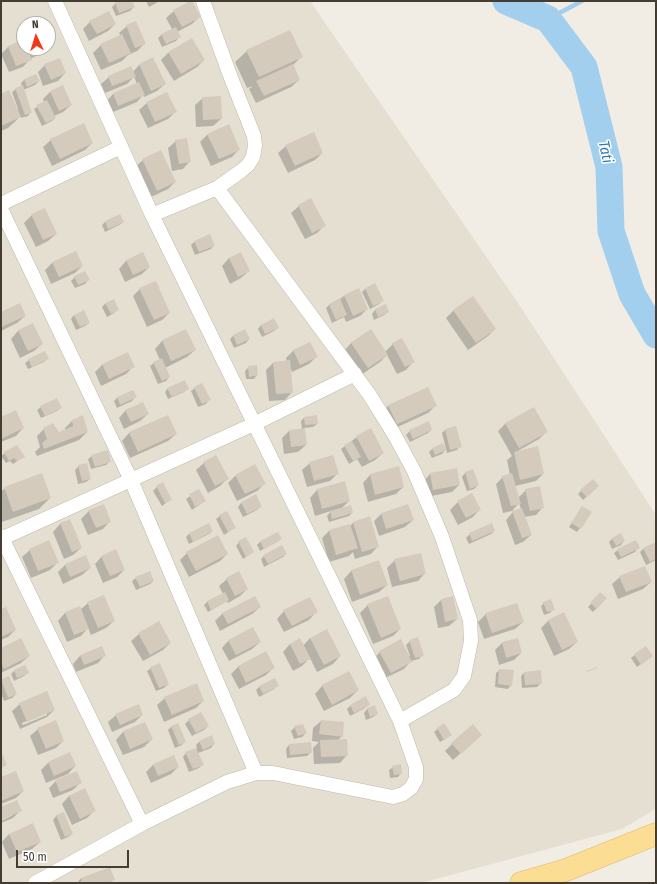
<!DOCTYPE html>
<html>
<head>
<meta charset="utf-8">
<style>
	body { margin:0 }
	#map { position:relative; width:657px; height:884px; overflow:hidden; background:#f1ede4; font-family:"Fira Sans Condensed",sans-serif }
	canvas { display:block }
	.frame { position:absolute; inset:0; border:2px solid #433d34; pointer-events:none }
	.north { position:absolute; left:16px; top:16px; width:40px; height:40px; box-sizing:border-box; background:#fff; border:1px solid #b4b1ae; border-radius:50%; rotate:356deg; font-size:11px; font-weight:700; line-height:16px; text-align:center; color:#433d34 }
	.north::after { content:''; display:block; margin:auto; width:14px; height:18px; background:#f33819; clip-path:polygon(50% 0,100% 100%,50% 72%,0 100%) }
	.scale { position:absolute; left:16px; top:850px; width:113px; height:18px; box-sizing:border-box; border:2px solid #433d34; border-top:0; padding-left:5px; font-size:12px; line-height:14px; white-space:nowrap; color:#433d34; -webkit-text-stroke:3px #fff; paint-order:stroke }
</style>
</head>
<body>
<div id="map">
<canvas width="657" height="884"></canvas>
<div class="frame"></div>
<div class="north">N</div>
<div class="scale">50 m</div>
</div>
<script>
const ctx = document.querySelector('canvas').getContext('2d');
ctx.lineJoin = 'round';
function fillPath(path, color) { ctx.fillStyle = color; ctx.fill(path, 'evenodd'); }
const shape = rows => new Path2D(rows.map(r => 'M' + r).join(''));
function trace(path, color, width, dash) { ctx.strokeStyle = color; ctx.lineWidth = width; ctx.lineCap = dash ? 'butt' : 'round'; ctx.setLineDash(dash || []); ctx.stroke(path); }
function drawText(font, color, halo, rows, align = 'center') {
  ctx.font = font + ' "Fira Sans Condensed",sans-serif'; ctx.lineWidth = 3; ctx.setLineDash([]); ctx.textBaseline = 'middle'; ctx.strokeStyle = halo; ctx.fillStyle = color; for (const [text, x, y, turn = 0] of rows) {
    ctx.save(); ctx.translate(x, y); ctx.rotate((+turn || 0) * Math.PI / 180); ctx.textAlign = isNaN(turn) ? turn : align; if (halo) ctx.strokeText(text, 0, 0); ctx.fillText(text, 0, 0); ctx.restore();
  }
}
fillPath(shape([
	[1,1,310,1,516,300,656,515,656,809,622,829,421,883,1,883],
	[24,24,48,24,48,48,24,48]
]), '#e5dfd2');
fillPath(shape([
	[122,1,131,1,134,7,130,11,116,16,112,7,116,3],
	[146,1,160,1,149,7],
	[174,11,200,16,192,24,177,32,179,37,176,41,162,47,158,38,161,35,172,29,166,18],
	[90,22,115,24,108,31,89,41,83,29],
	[127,26,144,44,137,51,128,55,122,61,101,70,93,53,101,45,121,36,119,33],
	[24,36,24,48,48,48,42,53,30,59,23,67,9,72,1,54,9,46,18,42],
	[247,51,301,57,292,66,299,80,291,87,256,103,249,89,253,86,247,88,235,62],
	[168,53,204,60,197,67,174,81,161,60],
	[153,59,165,84,157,91,144,97,143,95,137,102,111,113,106,102,113,94,137,84,134,77,127,84,105,93,101,84,109,77,133,72,139,65],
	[45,65,65,73,58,81,43,86,38,72],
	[36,75,39,81,35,85,23,90,31,112,28,116,21,118,21,116,8,128,1,131,1,95,17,110,18,109,12,92,16,89,22,86,21,83,24,80],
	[50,92,71,105,63,112,54,116,55,118,52,121,42,126,34,109,44,102,43,99],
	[203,98,221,119,213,126,196,127,195,105],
	[147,103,175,112,168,119,148,128,139,110],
	[208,134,239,149,232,157,211,166,200,142],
	[51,140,92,143,85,150,52,166,43,147],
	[176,141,190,161,183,169,172,171,168,148],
	[286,146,322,153,315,160,288,173,278,153],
	[143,160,175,182,168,189,149,198,135,167],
	[299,206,324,226,317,233,305,239,291,213],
	[32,215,56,234,48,241,36,247,24,223],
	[120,215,123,222,119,225,105,232,102,225,105,222],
	[194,242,214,245,211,249,195,255,191,245],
	[76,252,82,266,75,273,51,284,45,270,52,263],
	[143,254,149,267,142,274,125,282,119,269,126,261],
	[229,258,249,271,241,278,230,284,222,266],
	[75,277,88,280,85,284,75,288,71,281],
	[375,284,382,301,379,304,370,309,362,292,365,289],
	[140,289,169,313,162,320,147,327,133,296],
	[344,296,367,309,360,316,346,322,344,317,332,323,326,308,329,305,340,299],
	[106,303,118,310,114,313,107,317,102,307],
	[385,306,388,312,384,315,374,320,372,314,375,310],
	[454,310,495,329,488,336,468,350,446,318],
	[1,313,25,316,17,323,1,331],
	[74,315,89,323,85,326,76,330,71,319],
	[33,325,42,344,34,351,20,358,11,339,18,331],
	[261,325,278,328,274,331,262,337,258,329],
	[370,330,385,352,393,344,413,362,406,370,397,374,387,355,380,362,361,375,344,351,351,343],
	[186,331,195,350,187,357,165,368,169,377,166,381,158,384,150,366,154,363,160,360,155,349,162,341],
	[245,331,249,339,246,343,234,348,230,339,233,336],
	[310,343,316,357,309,364,292,372,290,367,292,392,285,400,269,401,266,370,273,363,287,361,286,358,293,351],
	[127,354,133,367,126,374,101,386,95,372,102,365],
	[47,359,44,362,28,369,25,363,29,360],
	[249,367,257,375,254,379,246,379,245,371],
	[168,388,188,388,184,392,168,399,165,392],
	[195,388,209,400,206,404,198,407,191,391],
	[135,397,132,401,117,408,114,401,117,398],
	[388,406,435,406,428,413,389,431,381,413],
	[41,407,60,408,57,411,41,418,37,410],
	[533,409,546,432,539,439,516,452,543,474,536,481,515,486,518,498,526,490,543,507,536,515,524,517,531,535,523,542,515,545,506,520,513,512,521,509,519,503,512,511,503,513,496,484,503,477,510,475,507,460,512,456,498,431,505,424],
	[126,410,148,414,140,421,124,429,119,418],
	[167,416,176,434,168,441,130,458,122,441,129,433],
	[1,418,23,428,16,436,1,442],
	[304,418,317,424,313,427,304,428,306,445,298,452,284,454,282,438,289,431,302,429,301,421],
	[72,421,87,432,79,440,37,456,35,452,40,447,37,436,44,429,58,434,65,431,65,428],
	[431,430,428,433,410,442,406,435,410,431],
	[445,430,460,446,457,450,447,453,446,449,442,454,432,458,429,452,432,449,446,449,442,433],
	[357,437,383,453,375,460,362,467,357,459,349,464,341,449],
	[5,453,23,457,13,464,10,461,6,463,1,456],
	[92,456,110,461,106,465,91,469,88,459],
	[204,463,227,479,220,486,208,493,196,470],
	[310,463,337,474,330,481,307,487,302,470],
	[79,466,90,479,86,482,78,484,75,470],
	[255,466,264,484,257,491,237,501,228,483,235,476],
	[398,467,403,487,396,494,368,502,363,483,370,475],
	[473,470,478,485,474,489,467,491,462,477,465,473],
	[430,474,459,485,452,492,426,497,423,482],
	[344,482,349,501,341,509,352,513,349,516,329,522,327,516,331,511,315,516,310,498,317,490],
	[157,487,171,499,162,506,153,491],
	[5,488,50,498,39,509,2,522,1,519,1,492],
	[199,490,205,501,192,510,186,499],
	[594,490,583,500,578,494,581,491],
	[472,494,480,509,473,517,458,525,450,510,458,502],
	[255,496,261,506,257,510,243,517,238,507,241,503],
	[582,507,580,528,577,532,569,527],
	[89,511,110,521,103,529,88,535,81,519],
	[381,514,413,520,405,527,379,536,374,521],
	[220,516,234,528,224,535,216,519],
	[369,518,378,546,371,554,355,559,353,552,349,556,329,562,322,538,329,531,350,526,353,523],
	[69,520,81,548,73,555,64,559,53,532,60,524],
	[208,524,212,531,209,534,189,544,186,537,189,534],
	[494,531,491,534,469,544,466,538,470,534],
	[277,533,280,539,277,542,260,551,257,545,260,542],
	[621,534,624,541,621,545,612,549,609,542,612,539],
	[239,542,253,552,243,559,236,546],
	[655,543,656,560,646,565,640,552,643,549],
	[638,548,635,552,618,560,614,553,618,550],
	[30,550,58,562,50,570,31,578,22,557],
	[187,553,227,554,220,561,189,577,180,560],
	[286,554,283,557,264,567,261,559,264,556],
	[102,556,124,570,117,577,103,583,95,564],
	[85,557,90,568,82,575,63,584,58,572,65,565],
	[395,560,425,573,418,581,392,587,387,568],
	[378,561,387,585,379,592,352,602,344,579,351,571],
	[620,577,651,582,643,589,618,599,612,584],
	[136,578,153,581,150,584,136,590,132,581],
	[227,579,247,589,240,596,228,603,227,601,208,612,204,605,207,602,223,594,219,586],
	[597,597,606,598,593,612,588,607],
	[441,600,457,619,449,626,438,628,434,607],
	[88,603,114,621,106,628,91,635,88,628,81,636,67,642,58,621,65,613,79,607,80,610],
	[544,603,553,609,550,613,544,615,541,606],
	[368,605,400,629,393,636,373,644,360,613],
	[260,607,252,614,220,631,215,621,223,613],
	[1,610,15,630,8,637,1,640],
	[284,611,316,612,309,620,284,632,277,619],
	[486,614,523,622,515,629,484,639,478,622],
	[563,614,577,642,569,649,554,656,541,628,548,621],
	[139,634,170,643,163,650,143,661,131,641],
	[310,638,340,656,333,664,317,672,310,658,302,666,293,671,283,652,290,644,303,646],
	[229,640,260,642,252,649,229,661,222,648],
	[410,641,422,655,419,659,411,661,404,669,383,679,373,659,380,652,410,656,406,645],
	[502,643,521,653,514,660,499,665,495,650],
	[102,647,105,655,98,663,76,672,73,664,80,656],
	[1,649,29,656,21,663,1,673],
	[265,653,273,668,266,675,239,689,231,674,238,667],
	[635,655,652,656,637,667,631,658],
	[25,666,28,673,24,676,14,681,11,674,14,671],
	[151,668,168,684,164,688,156,691,147,671],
	[500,670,511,685,508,689,495,687,496,673],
	[348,673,358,690,350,698,324,711,315,694,322,686],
	[524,673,541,683,537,687,522,688,521,676],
	[9,677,16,694,12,698,4,701,1,693,1,680],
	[274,679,277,685,274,689,259,697,256,690,259,687],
	[165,698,203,701,196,708,164,722,157,705],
	[365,698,369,704,365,708,350,716,347,709,350,706],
	[20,704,54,710,47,717,20,729,12,711],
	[47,713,47,715,23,725,22,723],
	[374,707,377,714,373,717,366,720,364,713,367,709],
	[116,715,142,715,135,722,112,732,108,722],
	[189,720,208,726,204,730,192,736,185,724],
	[321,721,343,723,342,736,338,740,347,755,340,763,314,764,313,748,319,742,312,741,313,728],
	[145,723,152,739,144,747,123,755,116,740,123,732],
	[178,724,185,741,182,745,175,748,168,730,171,727],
	[444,724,447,738,440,742,434,732],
	[295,727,306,733,302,737,294,739,291,731],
	[38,729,63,741,56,748,38,755,30,736],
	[211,737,214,744,211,748,198,753,203,764,199,768,189,772,183,757,186,753,197,749,196,745,199,742],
	[473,742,453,760,445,751,452,744],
	[310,743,311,752,307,756,287,758,286,749,289,745],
	[70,754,75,766,68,774,46,783,41,770,48,763],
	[153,765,178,767,171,774,151,783,146,772],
	[393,767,401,773,398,777,390,778,389,770],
	[1,778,23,791,16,798,1,804],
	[56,781,81,782,73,790,53,798,49,788],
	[84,789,94,811,87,818,72,825,62,804,69,796],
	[1,808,21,810,13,818,1,823,1,821,13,815,13,813,1,819],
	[63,813,72,834,68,837,61,840,53,820,56,816],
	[9,834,40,842,32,849,9,859,2,842],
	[81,878,113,880,110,883,84,883,83,881,81,881,82,883,77,883]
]), '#0003');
trace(shape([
	[548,19,582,1]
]), '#a1cfed', 4.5);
trace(shape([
	[506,1,548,19,584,67,609,167,611,231,632,294,656,335]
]), '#a1cfed', 27);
fillPath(shape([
	[119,1,132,1,135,7,119,13,115,2],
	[190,1,192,1,201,17,182,27,173,10],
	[109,11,116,24,97,34,89,21],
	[136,21,146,44,135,48,126,25],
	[176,27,181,37,166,44,161,34],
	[290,30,303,57,259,77,246,50],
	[122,34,131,53,109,63,100,44],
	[192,38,205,60,181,74,168,52],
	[24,40,24,48,27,48,32,60,16,66,8,46],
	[31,48,47,48,34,54],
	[153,57,166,84,151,91,139,64],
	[60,58,66,73,51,80,44,64],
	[293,64,300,80,264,96,256,81],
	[131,66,136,77,112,86,108,76],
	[36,74,40,81,27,87,24,79],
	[139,82,145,95,118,106,113,93],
	[23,85,32,113,25,115,15,88],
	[63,85,72,105,59,111,50,91],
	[9,90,21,117,1,126,1,94],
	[167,92,177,112,155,122,146,102],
	[221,96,222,119,203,120,202,97],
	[47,100,56,118,46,123,36,105],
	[84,123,93,143,60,159,50,139],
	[229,124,240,150,219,159,207,134],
	[314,132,323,153,295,166,285,145],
	[187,138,191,162,179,164,175,140],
	[161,150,176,182,157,191,142,159],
	[311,198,326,226,312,233,298,205],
	[45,208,57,234,43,240,31,214],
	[120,214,124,222,108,229,105,221],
	[210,234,215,246,199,252,194,241],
	[76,251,83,266,59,277,52,262],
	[143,252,150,267,133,275,126,260],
	[241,252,250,271,238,277,229,258],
	[85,271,90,280,78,285,74,276],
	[156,281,170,313,154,320,139,288],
	[375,283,384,301,373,306,365,288],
	[359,288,368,309,353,316,344,295],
	[473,296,496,329,476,343,453,310],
	[340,298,347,315,336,320,329,304],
	[114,299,119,310,111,314,105,303],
	[20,303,26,316,1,327,1,312],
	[386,304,389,312,378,317,375,309],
	[84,310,90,323,80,327,74,315],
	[274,318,279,328,265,334,261,325],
	[33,323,43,344,28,351,18,330],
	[186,329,196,350,171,361,162,340],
	[245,329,250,339,237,345,233,335],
	[371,329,388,355,368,368,351,343],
	[402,338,415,362,405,367,392,343],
	[310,342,318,357,300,365,293,350],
	[45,351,49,359,32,367,28,359],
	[128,352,135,367,109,379,102,364],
	[162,358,170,377,162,381,153,362],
	[290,360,293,393,276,394,273,362],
	[257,365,258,375,249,377,248,366],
	[185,380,189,389,172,397,167,388],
	[202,383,211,400,202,404,194,387],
	[428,387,437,406,397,424,388,405],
	[133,390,137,397,120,405,117,397],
	[57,398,62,408,45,416,40,406],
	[143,402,149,414,131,422,125,410],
	[534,407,548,432,519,448,505,423],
	[16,410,24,428,1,439,1,417],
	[83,415,88,432,44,449,42,443,47,439,43,428,53,423,59,432,73,426,72,420],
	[168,415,177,434,138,452,129,432],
	[317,415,318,424,305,425,304,417],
	[429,421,432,430,413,439,409,430],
	[456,426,462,447,450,450,445,429],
	[305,428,307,445,291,447,289,430],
	[371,428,384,453,369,461,356,436],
	[352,441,361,457,353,461,344,445],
	[443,443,446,450,435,455,432,448],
	[17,445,25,457,17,461,14,458,9,461,4,452],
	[538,446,544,474,520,480,514,452],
	[108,450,111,462,95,467,91,455],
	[216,455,229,479,215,486,203,462],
	[333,455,339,474,314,481,309,462],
	[87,463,91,479,82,481,78,465],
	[255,464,266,484,245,494,235,475],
	[399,466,404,487,375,495,370,474],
	[457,468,460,485,433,490,430,473],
	[473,469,479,485,470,489,465,472],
	[42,473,51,498,13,512,4,487],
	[512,473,521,504,511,506,502,476],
	[593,479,599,486,587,497,580,490],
	[345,481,350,501,322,509,317,489],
	[163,482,172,500,165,503,156,486],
	[540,486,544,508,530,511,525,489],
	[199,489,206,501,195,507,189,494],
	[472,493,481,510,466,518,457,501],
	[256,494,262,507,247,514,241,502],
	[104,504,111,522,96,528,88,510],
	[408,504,414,520,386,529,381,513],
	[351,505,353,513,332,519,330,511],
	[582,506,592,512,581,529,571,523],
	[522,508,532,535,522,538,512,511],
	[227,511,236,528,228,532,219,515],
	[370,516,379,547,362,552,353,522],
	[70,519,82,548,72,552,60,523],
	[209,523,213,531,193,542,189,533],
	[492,523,495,531,472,541,469,533],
	[350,524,358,548,336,555,329,530],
	[278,532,282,539,264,549,260,541],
	[621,533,625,541,616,546,612,538],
	[218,535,228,554,196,571,186,552],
	[246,537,254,552,246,557,238,541],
	[49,540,59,563,38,571,29,549],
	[636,540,640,548,621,557,617,549],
	[656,542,656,559,650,562,643,548],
	[282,545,287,554,268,564,263,555],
	[116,549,125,570,110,576,101,556],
	[421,553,426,574,400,581,394,559],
	[86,555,91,568,70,577,65,564],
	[379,560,388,585,360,595,351,570],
	[645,566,652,582,626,592,619,576],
	[150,571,154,581,140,587,135,577],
	[239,571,248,589,235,596,226,578],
	[225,592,229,600,211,610,207,601],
	[600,592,607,598,597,609,590,603],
	[104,595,115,621,98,628,87,602],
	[255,596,261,607,228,624,222,613],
	[388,596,401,629,381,638,367,604],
	[453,596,458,619,445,622,441,599],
	[310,597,318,612,292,626,283,610],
	[551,599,555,610,547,612,543,602],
	[517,603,524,622,492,633,485,613],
	[80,606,89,629,74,635,65,612],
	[6,607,16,630,1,637,1,609],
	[564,612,578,642,562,650,548,620],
	[159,621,171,643,150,655,138,633],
	[253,627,261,642,236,655,228,640],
	[327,629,341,656,324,665,310,638],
	[418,637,424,656,415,658,409,640],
	[21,638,30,656,4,669,1,663,1,648],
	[300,638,311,659,300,664,290,644],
	[518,638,522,653,506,658,502,642],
	[401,639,412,662,391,673,379,651],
	[102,646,106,656,84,665,80,655],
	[646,646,653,656,641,665,634,654],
	[266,651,275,668,246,683,238,666],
	[160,663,169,684,159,688,150,667],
	[25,665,29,673,17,678,14,670],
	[597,667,597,668,587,672,586,671],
	[499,669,514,670,512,686,498,684],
	[541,670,542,684,525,685,524,672],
	[349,671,359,690,332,705,322,685],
	[9,676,17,694,8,698,1,679],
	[275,678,279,686,263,694,259,686],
	[197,683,204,701,172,715,164,697],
	[47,691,55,710,27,722,19,703],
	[366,696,370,705,354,713,350,705],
	[139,704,143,715,120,725,115,714],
	[375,705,378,714,370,717,367,708],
	[201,712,209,726,196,733,188,719],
	[56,720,64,741,46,749,37,728],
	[321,720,344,722,343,737,319,734],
	[145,722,153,739,130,749,123,731],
	[178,723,186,742,179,745,171,726],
	[444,723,452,735,444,740,437,728],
	[303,724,307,733,298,736,294,726],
	[473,724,482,735,461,754,451,743],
	[212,735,215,744,203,750,199,741],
	[347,739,348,756,321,757,320,740],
	[311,742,312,753,290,755,289,744],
	[196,748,204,765,193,769,185,752],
	[1,751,7,765,1,768],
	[70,752,76,766,54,776,48,762],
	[174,755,179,767,158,776,153,764],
	[401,764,402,774,394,775,392,766],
	[16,771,24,791,1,801,1,777],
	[77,771,82,783,60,792,55,780],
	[85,788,96,811,80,819,69,796],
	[17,800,22,811,1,820,1,807],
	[64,812,73,834,65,837,56,815],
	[33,823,41,842,17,852,9,834],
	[110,867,115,880,107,883,83,883,81,878]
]), '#d5cbbd');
const minor = shape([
	[217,188,369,394,394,434,414,471,442,537,470,620,471,641,464,676,454,690,400,721],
	[1,204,121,147],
	[1,209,131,480,256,773],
	[152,215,217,188,241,171,248,165,253,157,255,146,254,136,231,78,203,1],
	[1,536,142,824],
	[1,539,254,424,355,374],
	[35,883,142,824,227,782,256,773,273,773,393,797,403,794,411,788,416,779,416,767,400,721,152,215,55,1]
]);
const primary = shape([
	[521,883,566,870,656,834]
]);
trace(minor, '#bfb8aa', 15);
trace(primary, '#dfb964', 23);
trace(minor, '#fff', 14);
trace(primary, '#fbdd93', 22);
drawText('italic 15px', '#3178ab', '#fff', [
	["Tati",605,152,77]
]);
</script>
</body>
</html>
